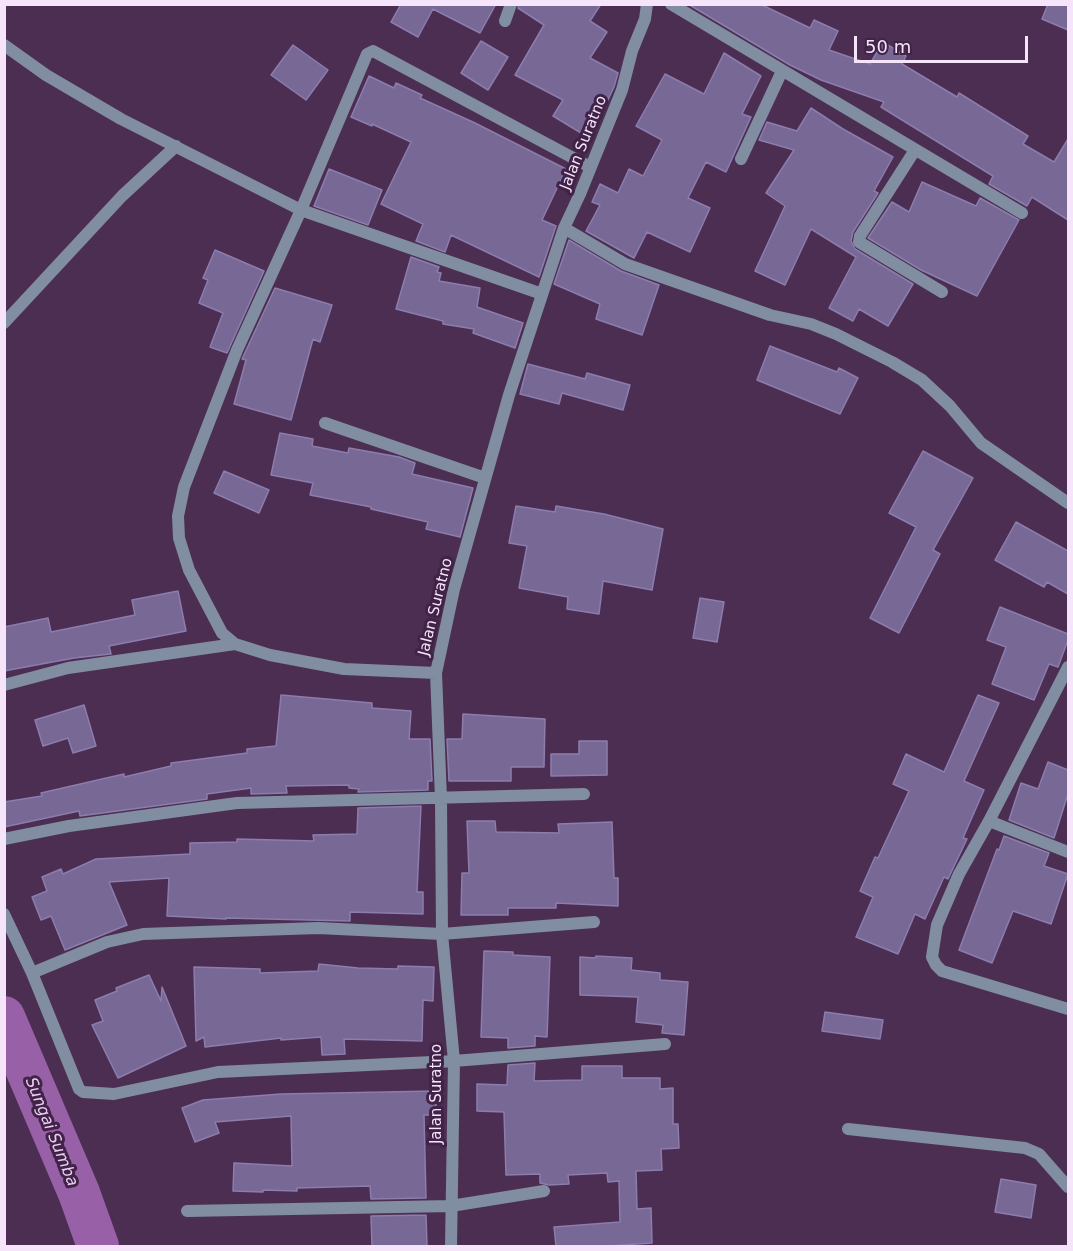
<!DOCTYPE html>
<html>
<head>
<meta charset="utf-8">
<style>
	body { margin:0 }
	#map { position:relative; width:1073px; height:1251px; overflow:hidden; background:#4c2e53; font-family:"DejaVu Sans",sans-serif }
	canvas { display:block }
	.frame { position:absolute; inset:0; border:6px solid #f6e4fb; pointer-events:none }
	.scale { position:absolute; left:854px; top:36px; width:174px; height:27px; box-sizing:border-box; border:3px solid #f6e4fb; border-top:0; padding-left:8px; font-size:18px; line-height:21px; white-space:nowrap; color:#f6e4fb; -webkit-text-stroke:4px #412348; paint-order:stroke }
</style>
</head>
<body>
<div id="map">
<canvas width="1073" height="1251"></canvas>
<div class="frame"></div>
<div class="scale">50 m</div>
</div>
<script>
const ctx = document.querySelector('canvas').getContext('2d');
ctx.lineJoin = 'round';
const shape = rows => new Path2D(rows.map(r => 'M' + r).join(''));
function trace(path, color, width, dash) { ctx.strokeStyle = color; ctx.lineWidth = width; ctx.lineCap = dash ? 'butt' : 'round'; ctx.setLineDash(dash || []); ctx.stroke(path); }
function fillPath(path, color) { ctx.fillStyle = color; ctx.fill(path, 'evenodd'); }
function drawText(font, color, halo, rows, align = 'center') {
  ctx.font = font + ' "DejaVu Sans",sans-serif'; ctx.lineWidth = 6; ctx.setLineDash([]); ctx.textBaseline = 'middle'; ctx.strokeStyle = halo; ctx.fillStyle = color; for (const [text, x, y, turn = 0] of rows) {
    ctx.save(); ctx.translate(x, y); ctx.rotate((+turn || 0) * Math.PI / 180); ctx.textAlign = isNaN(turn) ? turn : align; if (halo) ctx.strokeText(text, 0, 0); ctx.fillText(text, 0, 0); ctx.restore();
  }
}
trace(shape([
	[4,1017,79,1193,98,1246]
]), '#9860a7', 42);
const building = shape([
	[401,4,496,4,480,33,433,9,418,37,391,22,401,4],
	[519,4,601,4,590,21,607,32,590,58,618,73,614,87,604,108,586,136,553,116,563,100,515,75,544,25,518,8,519,4],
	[688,4,760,4,810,28,814,20,838,31,829,50,870,64,883,42,906,56,902,64,957,97,959,93,1028,136,1023,144,1054,162,1068,139,1068,220,1032,197,1027,206,989,184,993,176,881,107,884,102,821,80,790,65,688,4],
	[1048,4,1068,4,1068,30,1042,19,1048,4],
	[481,41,508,57,488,90,461,73,481,41],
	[293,45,328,70,306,100,271,75,293,45],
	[724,53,761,76,742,114,751,117,726,172,706,162,688,198,710,208,690,252,647,232,634,258,586,231,600,205,592,202,600,184,618,193,629,169,643,176,662,140,636,126,665,74,704,94,724,53],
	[369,76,394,88,396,83,422,95,420,98,475,123,566,169,542,220,556,226,539,277,451,235,445,252,416,241,423,224,381,204,411,142,372,124,372,126,351,117,369,76],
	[811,108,843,129,893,157,874,191,878,193,853,232,851,241,855,249,913,284,888,326,859,309,853,321,829,308,856,257,811,229,785,285,755,271,785,206,766,193,794,150,759,140,767,122,797,131,811,108],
	[329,169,382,190,368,225,314,206,329,169],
	[922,182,976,206,980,198,1019,220,977,296,921,270,868,238,892,202,909,212,922,182],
	[569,240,621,271,659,285,642,335,596,319,600,304,554,284,569,240],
	[215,250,264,271,227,353,210,347,223,313,199,303,208,280,203,278,215,250],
	[411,257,439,267,437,272,441,273,439,281,480,288,477,307,523,323,515,348,473,333,474,329,443,324,443,321,396,309,411,257],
	[275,288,332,305,320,342,313,339,291,420,234,404,246,360,242,359,275,288],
	[770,346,837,372,839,368,858,378,840,414,757,380,770,346],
	[528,364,585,379,587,373,630,385,623,410,562,393,559,404,520,394,528,364],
	[280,433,313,439,312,446,348,453,349,448,399,457,415,463,412,474,473,488,460,537,426,529,428,522,371,509,371,507,310,495,313,483,271,475,280,433],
	[923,451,973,478,933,550,940,554,899,633,870,618,916,527,889,513,923,451],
	[224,471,269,490,259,513,214,493,224,471],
	[516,506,555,512,556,506,604,514,663,529,652,590,603,581,599,614,567,609,568,597,519,588,527,546,509,543,516,506],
	[1016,522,1068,551,1068,594,1047,582,1044,587,995,560,1016,522],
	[178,591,186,631,109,646,111,654,74,658,4,671,4,627,48,618,51,632,135,615,132,600,178,591],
	[700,598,724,602,717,642,693,638,700,598],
	[1000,607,1068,634,1068,640,1058,667,1049,664,1034,700,992,684,1006,647,987,640,1000,607],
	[281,695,372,703,372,708,411,711,409,739,430,739,432,781,428,781,428,790,358,792,359,789,349,788,349,785,286,786,287,793,251,794,251,788,207,794,207,799,80,816,79,811,4,827,4,802,42,796,41,793,124,774,124,777,171,766,171,763,247,753,247,749,276,746,281,695],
	[978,695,999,703,964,781,984,790,963,838,967,839,948,879,944,877,925,919,915,914,898,954,856,937,873,897,860,891,875,857,878,858,909,791,893,784,906,754,944,772,978,695],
	[84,705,96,746,73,753,68,738,43,746,35,720,84,705],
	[463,714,545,719,544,767,511,767,511,781,449,781,447,739,462,739,463,714],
	[579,741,607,741,607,775,551,776,551,754,579,754,579,741],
	[1048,762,1068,770,1068,794,1054,838,1009,820,1021,783,1038,789,1048,762],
	[421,806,417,892,423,892,423,914,350,912,350,921,226,918,226,919,167,916,169,878,109,882,127,925,65,950,51,916,41,920,32,897,47,891,42,877,61,869,63,874,96,859,190,854,190,843,237,842,237,839,314,841,313,835,357,834,358,808,421,806],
	[467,821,495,821,496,832,559,833,558,824,612,822,614,878,618,878,618,906,556,903,556,908,508,908,508,915,461,915,462,873,469,873,467,821],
	[1004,836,1049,853,1044,866,1068,874,1051,924,1013,911,992,963,959,950,997,849,999,850,1004,836],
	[484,951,513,952,513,955,550,957,547,1037,535,1036,535,1046,508,1048,508,1038,481,1037,484,951],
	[596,956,632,958,631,970,660,973,660,980,688,982,684,1035,662,1033,663,1025,636,1022,638,997,580,995,580,957,595,958,596,956],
	[319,964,358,968,398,969,398,966,434,967,433,1001,423,1000,422,1041,344,1039,345,1054,322,1055,321,1037,281,1040,281,1038,205,1047,204,1037,196,1041,194,967,260,969,260,973,318,971,319,964],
	[149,975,161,1001,162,987,186,1046,118,1078,92,1025,103,1021,95,1000,117,991,116,988,149,975],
	[825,1012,883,1020,880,1039,822,1031,825,1012],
	[535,1063,534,1081,582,1080,582,1066,622,1066,622,1078,660,1078,660,1089,673,1088,673,1124,678,1124,679,1148,661,1149,662,1170,636,1171,637,1209,651,1208,652,1243,608,1246,556,1246,554,1227,620,1222,619,1181,608,1182,607,1173,568,1175,569,1184,549,1185,540,1183,540,1174,506,1175,504,1112,477,1111,477,1084,507,1085,508,1065,535,1063],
	[436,1091,436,1115,424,1115,426,1198,371,1199,370,1186,297,1188,297,1191,263,1190,263,1192,233,1191,234,1163,292,1166,291,1116,215,1122,219,1133,195,1142,182,1108,203,1100,281,1094,436,1091],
	[1001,1179,1036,1185,1031,1218,995,1212,1001,1179],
	[426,1215,427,1246,372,1246,371,1216,426,1215]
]);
fillPath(building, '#776896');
trace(building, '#8c7dad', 1.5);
trace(shape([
	[671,4,1022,213],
	[505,21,511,4],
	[4,45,46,75,121,119,301,210,542,294],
	[915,150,860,236,859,242,942,292],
	[741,159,782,71],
	[564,228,625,264,770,315,811,324,836,334,892,362,922,380,950,406,981,443,1068,503],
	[4,323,122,196,176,146],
	[325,423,485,478],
	[1068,667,989,821,959,874,937,925,932,957,936,965,942,971,1068,1009],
	[436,673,344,669,270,655,235,644,222,633,189,570,179,538,178,516,184,487,237,350,301,210,367,54,373,51,590,167],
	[4,685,68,668,235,644],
	[989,821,1068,852],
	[4,839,69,826,237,803,584,794],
	[4,914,32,973,79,1089,83,1092,114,1094,218,1072,454,1061,665,1044],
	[32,973,107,942,143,934,318,928,442,934,594,922],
	[848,1129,1025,1148,1039,1154,1068,1187],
	[187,1211,451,1206,544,1191],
	[451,1246,454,1061,442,934,441,799,436,673,454,589,509,395,564,228,580,194,622,90,632,51,645,19,647,4]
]), '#818ea2', 12);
drawText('15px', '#f6e4fb', '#412348', [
	["Jalan Suratno",584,143,-68],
	["Jalan Suratno",436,607,-76],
	["Jalan Suratno",437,1094,-90]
]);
drawText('italic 16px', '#edcff5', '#412348', [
	["Sungai Sumba",51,1132,68]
]);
</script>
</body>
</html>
